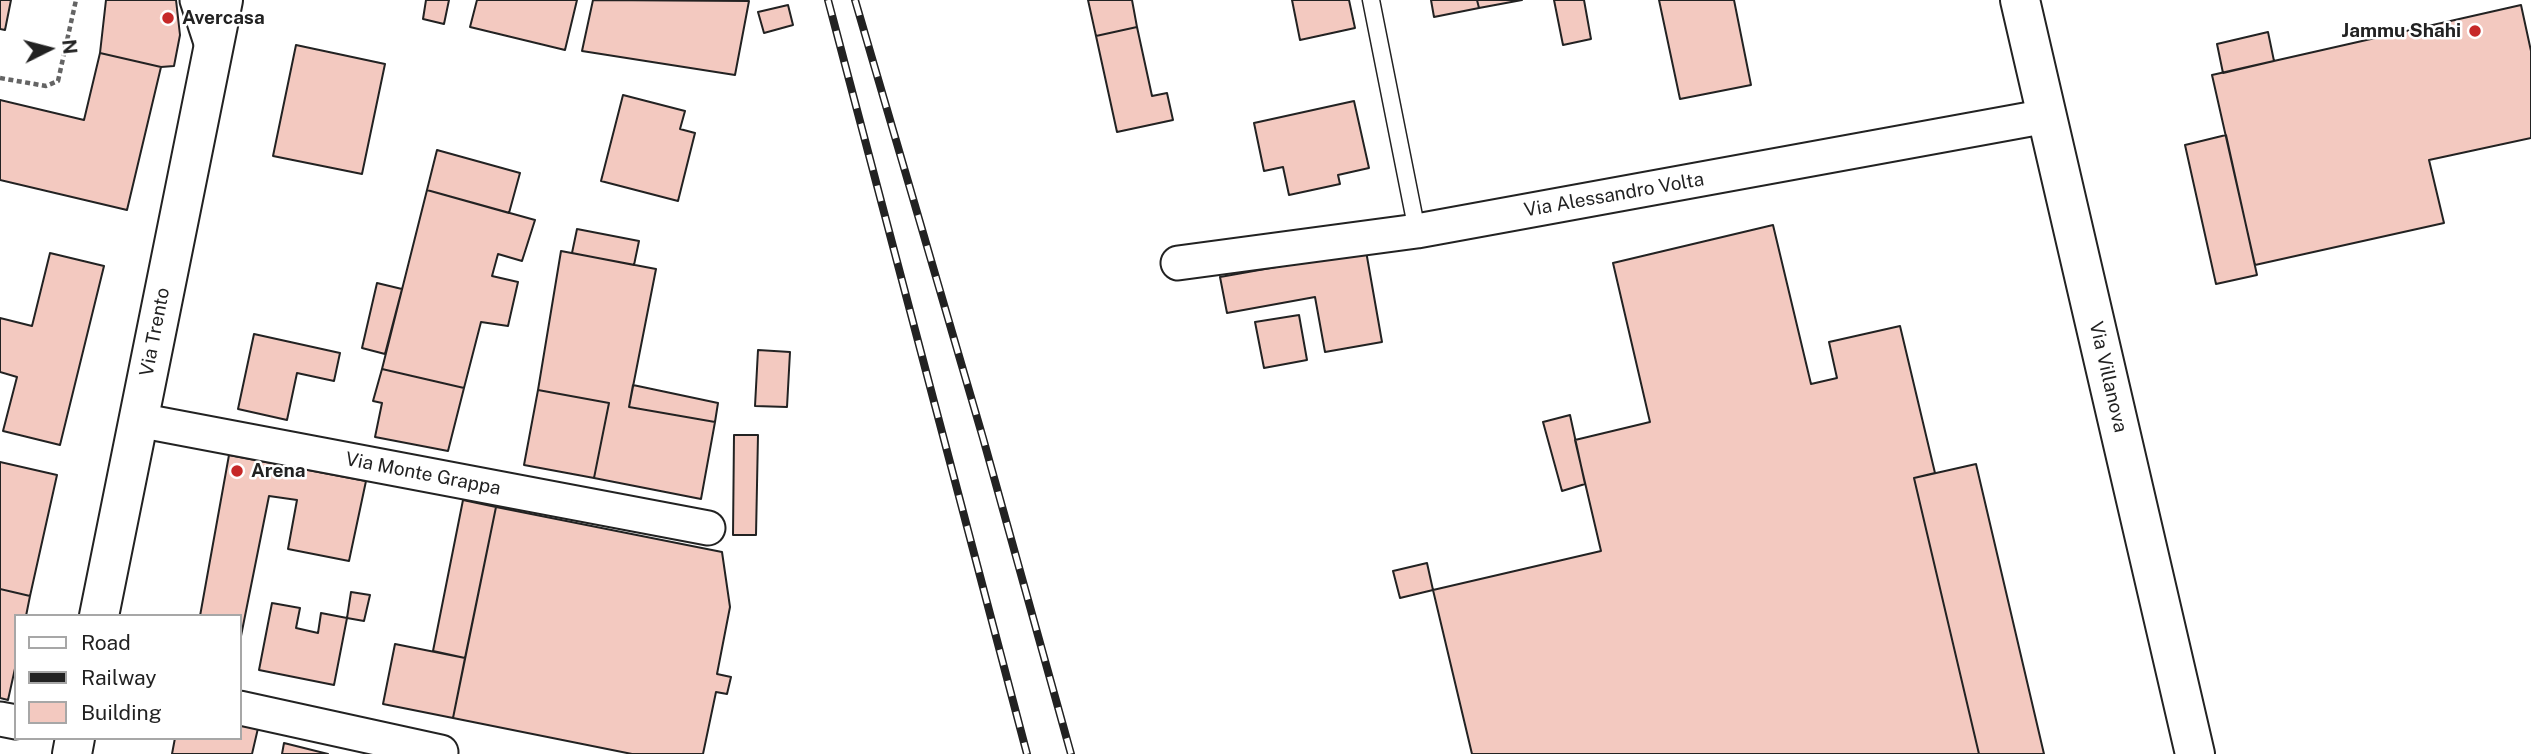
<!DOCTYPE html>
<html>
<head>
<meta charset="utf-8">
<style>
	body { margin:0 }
	#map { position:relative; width:2531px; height:754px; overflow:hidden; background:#fff; font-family:"Public Sans",sans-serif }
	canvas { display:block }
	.legend { position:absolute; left:14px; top:614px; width:228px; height:126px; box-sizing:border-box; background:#fff; border:2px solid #a7a7a7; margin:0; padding:9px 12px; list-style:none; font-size:21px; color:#222 }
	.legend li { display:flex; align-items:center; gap:14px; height:35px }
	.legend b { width:35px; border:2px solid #a7a7a7 }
	.north { position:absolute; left:14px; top:14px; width:70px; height:70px; -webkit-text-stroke:5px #fff; paint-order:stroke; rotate:84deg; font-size:19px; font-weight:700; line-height:28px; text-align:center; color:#222 }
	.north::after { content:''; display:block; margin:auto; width:24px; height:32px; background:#222; clip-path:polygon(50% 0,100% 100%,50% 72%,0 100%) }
</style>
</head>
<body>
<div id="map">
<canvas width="2531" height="754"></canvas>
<ul class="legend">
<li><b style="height:9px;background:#fff"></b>Road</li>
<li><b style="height:9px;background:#222"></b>Railway</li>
<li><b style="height:19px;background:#f3c9c0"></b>Building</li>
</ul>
<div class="north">N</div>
</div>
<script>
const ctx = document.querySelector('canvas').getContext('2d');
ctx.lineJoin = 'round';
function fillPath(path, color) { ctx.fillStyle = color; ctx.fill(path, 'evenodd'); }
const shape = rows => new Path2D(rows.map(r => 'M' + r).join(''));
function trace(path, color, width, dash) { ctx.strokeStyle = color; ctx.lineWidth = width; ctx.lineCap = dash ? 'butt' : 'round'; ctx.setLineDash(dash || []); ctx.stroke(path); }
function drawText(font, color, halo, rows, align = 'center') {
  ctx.font = font + ' "Public Sans",sans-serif'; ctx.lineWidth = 5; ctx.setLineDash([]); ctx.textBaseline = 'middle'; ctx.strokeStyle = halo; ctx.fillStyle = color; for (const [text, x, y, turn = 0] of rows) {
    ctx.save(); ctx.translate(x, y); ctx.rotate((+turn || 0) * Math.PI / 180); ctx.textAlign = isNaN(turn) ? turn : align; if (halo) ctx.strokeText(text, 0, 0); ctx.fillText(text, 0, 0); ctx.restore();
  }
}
const building = shape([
	[0,0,11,0,5,30,0,29,0,0],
	[106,0,176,0,180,35,174,66,161,67,100,53,106,0],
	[426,0,449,0,444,24,423,19,426,0],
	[477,0,577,0,565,50,470,27,477,0],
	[593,0,749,1,735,75,582,51,593,0],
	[1088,0,1132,0,1137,27,1096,36,1088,0],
	[1292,0,1349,0,1355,28,1300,40,1292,0],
	[1431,0,1477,0,1479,8,1434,17,1431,0],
	[1477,0,1522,0,1479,8,1477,0],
	[1554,0,1584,0,1591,39,1563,45,1554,0],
	[1659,0,1734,0,1751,85,1680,99,1659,0],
	[788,5,793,25,764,33,758,12,788,5],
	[2521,5,2531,51,2531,138,2429,160,2444,223,2255,265,2212,75,2521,5],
	[1137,27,1152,96,1167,93,1173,120,1117,132,1096,36,1137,27],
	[2268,32,2274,61,2223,73,2217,44,2268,32],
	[296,45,385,64,362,174,273,156,296,45],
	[100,53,161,67,127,210,0,180,0,100,84,120,100,53],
	[623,95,685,111,680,129,695,133,678,201,601,181,623,95],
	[1354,101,1369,168,1338,175,1340,184,1289,195,1283,167,1264,171,1254,123,1354,101],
	[2226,135,2257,275,2216,284,2185,145,2226,135],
	[437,150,520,173,509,213,427,190,437,150],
	[427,190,535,220,522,261,498,254,492,276,518,282,508,326,481,322,464,388,382,369,427,190],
	[1773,225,1811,384,1837,378,1829,342,1900,326,1935,473,1914,478,1979,754,1472,754,1433,590,1601,551,1575,440,1650,422,1613,263,1773,225],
	[577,229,639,241,634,265,572,253,577,229],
	[561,251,656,269,629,407,715,422,701,499,594,478,609,403,538,390,561,251],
	[1366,251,1382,342,1325,352,1315,297,1227,313,1220,277,1366,251],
	[50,253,104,266,60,445,3,431,17,377,0,372,0,318,32,326,50,253],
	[377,283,402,289,385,354,362,348,377,283],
	[1299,315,1307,360,1264,368,1255,322,1299,315],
	[254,334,340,353,334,381,297,373,287,420,238,409,254,334],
	[758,350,790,352,787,407,755,406,758,350],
	[382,369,464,388,448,451,375,437,382,403,373,401,382,369],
	[633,385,718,403,715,422,629,407,633,385],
	[538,390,609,403,594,478,524,465,538,390],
	[1570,415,1585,484,1562,491,1543,422,1570,415],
	[734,435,758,435,756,535,733,535,734,435],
	[229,455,366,481,349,561,288,549,297,500,269,496,240,641,240,616,200,616,229,455],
	[0,462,57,475,30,596,0,589,0,462],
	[1976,464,2044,754,1979,754,1914,478,1976,464],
	[463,500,496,507,465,658,433,651,463,500],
	[496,507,722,552,730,607,717,674,731,677,727,694,716,692,703,754,632,754,453,718,496,507],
	[1427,563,1433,590,1400,598,1393,571,1427,563],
	[0,589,30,596,26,616,16,616,16,664,8,700,0,698,0,589],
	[351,592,370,595,364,621,347,618,351,592],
	[272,603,300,608,296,628,318,633,321,613,347,618,334,685,259,670,272,603],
	[395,644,465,658,453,718,383,704,395,644],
	[240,720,259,724,252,754,172,754,175,738,240,738,240,720],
	[284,743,328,754,282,754,284,743]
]);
fillPath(building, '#f3c9c0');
trace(building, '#222', 2);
const lane = shape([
	[1371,0,1417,231]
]);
const street = shape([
	[197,0,213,49],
	[1178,263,1417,231,2047,116],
	[138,420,708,528],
	[240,708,441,752],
	[0,719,16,722]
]);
const secondary = shape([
	[99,616,223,0],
	[72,754,75,738]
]);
const primary = shape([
	[2020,0,2195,754]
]);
trace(lane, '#222', 19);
trace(street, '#222', 37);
trace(secondary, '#222', 42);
trace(primary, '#222', 42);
trace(shape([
	[0,78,46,86,58,81,76,0]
]), '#646464', 4.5, [5, 3.5]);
trace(lane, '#fff', 16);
trace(street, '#fff', 33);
trace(secondary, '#fff', 38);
trace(primary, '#fff', 38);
const rail = shape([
	[828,0,1027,754],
	[855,0,983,438,1071,754]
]);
trace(rail, '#222', 8);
trace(rail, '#fff', 5, [16]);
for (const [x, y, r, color] of [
	[168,18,7,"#c62828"],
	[2475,31,7,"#c62828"],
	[237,471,7,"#c62828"]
]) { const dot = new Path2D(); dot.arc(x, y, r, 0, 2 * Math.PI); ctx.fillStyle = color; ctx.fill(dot); trace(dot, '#fff', 2.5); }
drawText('bold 19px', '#222', '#fff', [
	["Avercasa",182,18],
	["Jammu Shahi",2461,31,"right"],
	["Arena",251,471]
], 'left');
drawText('19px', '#222', '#fff', [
	["Via Alessandro Volta",1614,195,-10],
	["Via Trento",155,332,-79],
	["Via Villanova",2108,377,77],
	["Via Monte Grappa",423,474,11]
]);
</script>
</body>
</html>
